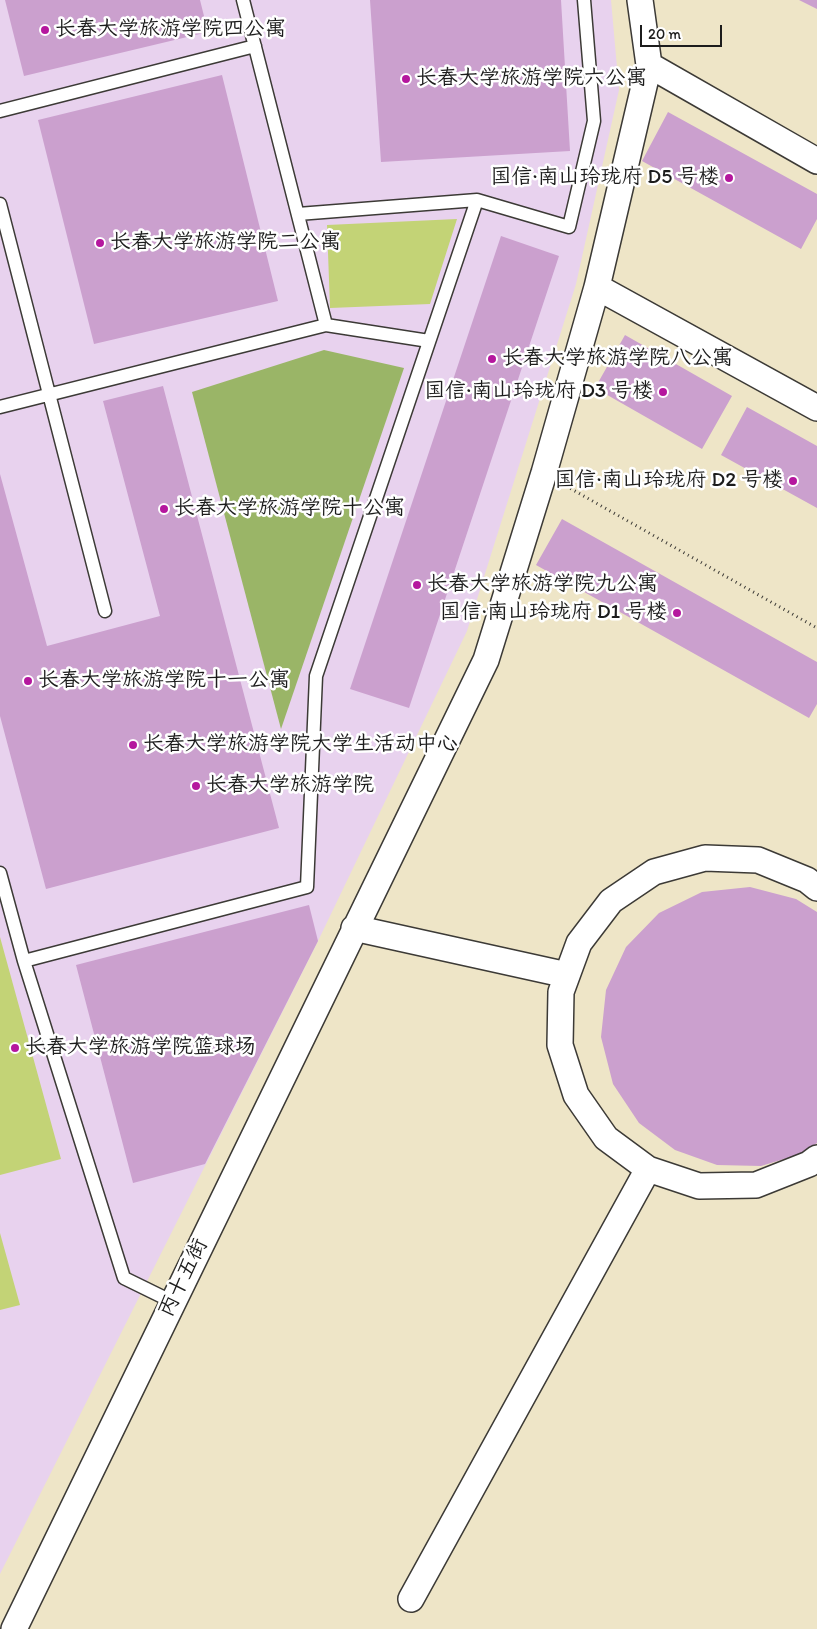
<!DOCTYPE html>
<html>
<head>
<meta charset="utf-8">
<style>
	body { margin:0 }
	#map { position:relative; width:817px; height:1629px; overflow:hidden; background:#eee5c7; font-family:Itim,sans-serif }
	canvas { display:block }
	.scale { position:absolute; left:640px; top:25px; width:82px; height:22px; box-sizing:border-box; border:2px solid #1c1c1c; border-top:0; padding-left:6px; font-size:15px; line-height:18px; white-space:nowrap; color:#1c1c1c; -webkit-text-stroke:4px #fff; paint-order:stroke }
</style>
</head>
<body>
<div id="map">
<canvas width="817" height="1629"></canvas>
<div class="scale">20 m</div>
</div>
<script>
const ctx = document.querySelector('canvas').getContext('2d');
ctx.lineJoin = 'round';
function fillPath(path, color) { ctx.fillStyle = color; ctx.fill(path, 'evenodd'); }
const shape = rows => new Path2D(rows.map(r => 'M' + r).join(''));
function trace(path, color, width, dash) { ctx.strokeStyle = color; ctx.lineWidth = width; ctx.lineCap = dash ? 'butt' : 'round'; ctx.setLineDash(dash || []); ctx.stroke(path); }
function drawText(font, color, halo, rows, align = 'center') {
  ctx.font = font + ' Itim,"LXGW WenKai TC",sans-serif'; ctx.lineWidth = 5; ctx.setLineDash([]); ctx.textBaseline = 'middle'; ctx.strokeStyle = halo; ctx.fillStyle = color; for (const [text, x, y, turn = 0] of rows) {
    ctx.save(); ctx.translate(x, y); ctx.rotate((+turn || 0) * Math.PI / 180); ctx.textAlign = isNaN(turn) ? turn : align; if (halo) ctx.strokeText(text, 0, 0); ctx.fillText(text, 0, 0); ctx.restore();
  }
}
fillPath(shape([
	[0,0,611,0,619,90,576,284,467,631,318,941,0,1574]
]), '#e8d2ee');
fillPath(shape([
	[457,219,430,304,330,308,327,225],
	[0,937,61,1159,0,1175],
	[0,1233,20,1305,0,1310]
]), '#c3d376');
fillPath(shape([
	[324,350,404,368,281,729,192,392]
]), '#9ab567');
fillPath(shape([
	[5,0,200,0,208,32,24,76],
	[370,0,561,0,570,151,381,162],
	[799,0,817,0,817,9],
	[222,75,278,301,94,344,38,120],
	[668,112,817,194,817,219,801,249,642,161],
	[501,236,559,256,409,708,350,689],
	[625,335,732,396,702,449,595,388],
	[163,386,279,828,46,889,0,716,0,474,47,646,160,616,103,401],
	[747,407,817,446,817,508,721,455],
	[562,519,817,662,817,704,809,718,536,565],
	[750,887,796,899,817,912,817,1143,804,1153,761,1166,717,1165,675,1150,639,1123,613,1084,601,1037,606,990,626,947,659,913,702,892],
	[309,905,318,941,205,1164,133,1183,76,965]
]), '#cba0ce');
const lane = shape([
	[243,0,326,325],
	[0,111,255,46],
	[0,204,105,611],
	[298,214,477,200,569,227,594,121,584,0],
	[0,407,326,325,429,341],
	[0,873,24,961],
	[173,1302,124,1278,24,961,307,887,316,676,477,200]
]);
const street = shape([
	[649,65,817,161],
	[597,287,817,408],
	[817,888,807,880,758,860,705,858,654,872,611,901,579,943,561,992,560,1045,576,1095,606,1138,648,1169,699,1186,756,1185,809,1164,817,1158],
	[354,928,567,975],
	[411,1599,648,1169],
	[14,1629,486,660,544,473,597,287,649,65,640,0]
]);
trace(lane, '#3c3a36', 15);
trace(street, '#3c3a36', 28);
trace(shape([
	[566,486,817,628]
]), '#3c3a36', 3, [1, 4]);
trace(lane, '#fff', 12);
trace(street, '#fff', 25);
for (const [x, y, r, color] of [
	[45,30,5,"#b5179e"],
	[406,79,5,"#b5179e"],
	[729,178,5,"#b5179e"],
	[100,243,5,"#b5179e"],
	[492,359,5,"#b5179e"],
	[663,392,5,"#b5179e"],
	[793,481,5,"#b5179e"],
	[164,509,5,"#b5179e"],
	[417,585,5,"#b5179e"],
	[677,613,5,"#b5179e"],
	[28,681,5,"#b5179e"],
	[133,745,5,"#b5179e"],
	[196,786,5,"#b5179e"],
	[15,1048,5,"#b5179e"]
]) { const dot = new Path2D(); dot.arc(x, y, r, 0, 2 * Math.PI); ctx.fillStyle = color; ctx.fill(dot); trace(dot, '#fff', 2); }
drawText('21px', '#1c1c1c', '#fff', [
	["长春大学旅游学院四公寓",55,30],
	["长春大学旅游学院六公寓",416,79],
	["国信·南山玲珑府 D5 号楼",719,178,"right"],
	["长春大学旅游学院二公寓",110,243],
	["长春大学旅游学院八公寓",502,359],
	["国信·南山玲珑府 D3 号楼",653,392,"right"],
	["国信·南山玲珑府 D2 号楼",783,481,"right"],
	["长春大学旅游学院十公寓",174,509],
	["长春大学旅游学院九公寓",427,585],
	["国信·南山玲珑府 D1 号楼",667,613,"right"],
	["长春大学旅游学院十一公寓",38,681],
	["长春大学旅游学院大学生活动中心",143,745],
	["长春大学旅游学院",206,786],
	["长春大学旅游学院篮球场",25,1048]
], 'left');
drawText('21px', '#1c1c1c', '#fff', [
	["丙十五街",184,1278,-64]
]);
</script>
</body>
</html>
